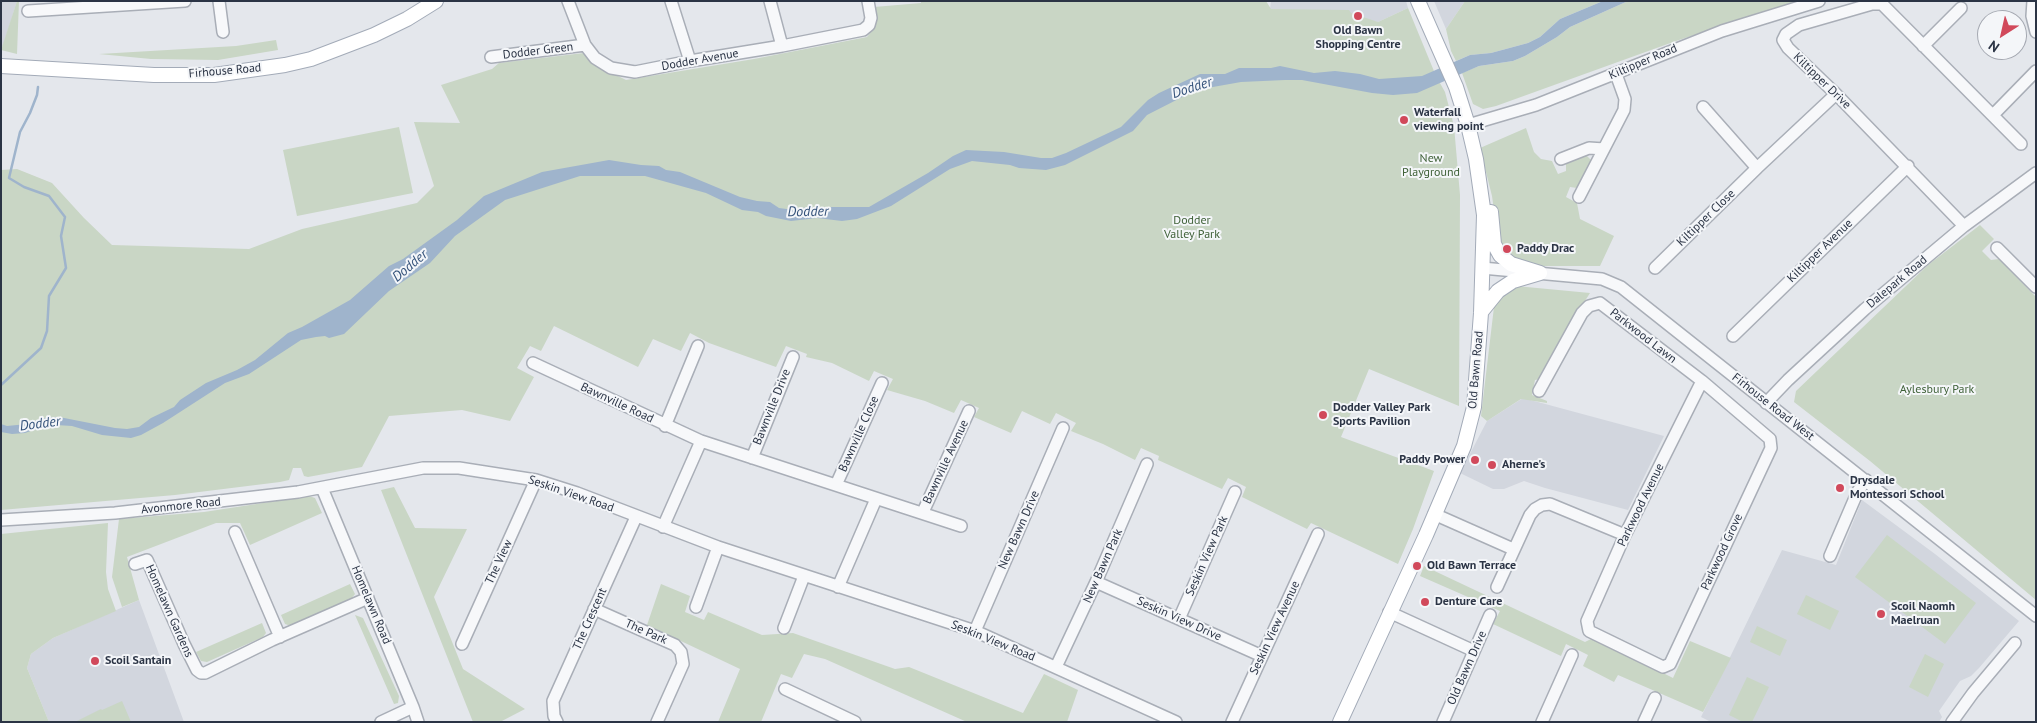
<!DOCTYPE html>
<html>
<head>
<meta charset="utf-8">
<style>
	body { margin:0 }
	#map { position:relative; width:2037px; height:723px; overflow:hidden; background:#e4e7ec; font-family:"PT Sans",sans-serif }
	canvas { display:block }
	.frame { position:absolute; inset:0; border:2px solid #2b3445; pointer-events:none }
	.north { position:absolute; left:1977px; top:10px; width:50px; height:50px; box-sizing:border-box; background:#f4f6f9; border:1px solid #a4a8b1; border-radius:50%; rotate:215deg; font-size:14px; font-weight:700; line-height:20px; text-align:center; color:#2b3445 }
	.north::after { content:''; display:block; margin:auto; width:18px; height:22px; background:#d1495b; clip-path:polygon(50% 0,100% 100%,50% 72%,0 100%) }
</style>
</head>
<body>
<div id="map">
<canvas width="2037" height="723"></canvas>
<div class="frame"></div>
<div class="north">N</div>
</div>
<script>
const ctx = document.querySelector('canvas').getContext('2d');
ctx.lineJoin = 'round';
function fillPath(path, color) { ctx.fillStyle = color; ctx.fill(path, 'evenodd'); }
const shape = rows => new Path2D(rows.map(r => 'M' + r).join(''));
function trace(path, color, width, dash) { ctx.strokeStyle = color; ctx.lineWidth = width; ctx.lineCap = dash ? 'butt' : 'round'; ctx.setLineDash(dash || []); ctx.stroke(path); }
function drawText(font, color, halo, rows, align = 'center') {
  ctx.font = font + ' "PT Sans",sans-serif'; ctx.lineWidth = 4; ctx.setLineDash([]); ctx.textBaseline = 'middle'; ctx.strokeStyle = halo; ctx.fillStyle = color; for (const [text, x, y, turn = 0] of rows) {
    ctx.save(); ctx.translate(x, y); ctx.rotate((+turn || 0) * Math.PI / 180); ctx.textAlign = isNaN(turn) ? turn : align; if (halo) ctx.strokeText(text, 0, 0); ctx.fillText(text, 0, 0); ctx.restore();
  }
}
fillPath(shape([
	[1,1,17,1,3,46,1,46],
	[1271,1,1406,1,1408,8,1378,22,1270,9],
	[1434,1,1465,1,1446,29],
	[1523,398,1664,436,1628,510,1545,488,1524,481,1504,489,1493,489,1460,473,1487,421],
	[1862,500,1935,554,2019,621,1979,668,1971,676,1960,681,1939,711,1942,717,1939,722,1711,722,1701,717,1782,550,1836,565],
	[139,600,184,722,49,722,27,668,31,654,53,638]
]), '#d2d6de');
fillPath(shape([
	[17,1,19,1,17,54,1,50],
	[921,1,1266,1,1271,9,1349,10,1351,13,1378,22,1408,8,1436,76,1445,92,1454,126,1460,195,1459,406,1369,369,1341,437,1434,471,1413,529,1398,564,1311,523,1307,529,1242,497,1246,487,1228,478,1222,489,1158,460,1159,456,1141,448,1135,460,1103,444,1071,431,1076,423,1056,413,1050,424,1022,411,1011,433,974,417,979,408,961,400,954,413,925,401,887,390,893,379,874,371,869,381,832,363,806,357,807,354,786,346,776,367,709,343,690,333,681,351,653,339,638,367,554,326,541,351,530,346,517,368,534,377,510,421,462,410,389,416,362,467,308,477,304,476,301,468,293,468,289,480,280,482,175,495,1,510,1,170,17,169,52,183,84,218,112,245,249,249,302,229,417,203,434,186,414,122,460,123,441,85,492,69,499,63,584,53,600,67,626,80,754,59,867,37,875,27,876,17,874,7,921,3],
	[1465,1,1603,1,1560,19,1540,37,1528,43,1491,53,1470,55,1456,61,1451,51,1446,29],
	[1628,1,1797,1,1676,41,1496,106,1483,109,1473,104,1462,73,1479,66,1513,61,1525,56,1557,37,1570,27],
	[276,40,278,50,218,60,151,59,99,54,236,46],
	[399,127,413,193,297,216,283,150],
	[1526,128,1534,152,1541,159,1552,161,1558,174,1566,171,1566,161,1578,155,1587,156,1591,160,1591,164,1577,188,1570,187,1566,197,1577,203,1580,219,1614,236,1600,266,1537,266,1513,262,1499,246,1492,196,1480,148],
	[1980,225,1994,239,1982,251,1991,260,1999,259,2036,297,2036,600,1870,461,1794,402,1796,391,1928,265],
	[1516,286,1590,293,1558,343,1541,379,1535,380,1532,395,1547,401,1547,403,1521,399,1487,421,1481,416,1494,307,1501,294],
	[394,487,415,528,467,529,434,597,463,669,525,709,500,722,473,722,381,490],
	[309,496,315,498,322,513,250,545,240,523,216,523,127,557,139,600,122,607,112,577,119,519,204,512],
	[108,523,106,572,108,589,116,611,53,638,31,654,27,668,49,722,1,722,1,534],
	[1887,535,1976,603,1945,644,1855,577],
	[1424,566,1585,642,1593,638,1673,678,1690,641,1731,658,1703,712,1618,675,1614,682,1583,666,1588,655,1566,644,1561,656,1493,624,1500,611,1420,576],
	[350,584,355,594,351,599,291,626,285,624,281,615],
	[661,584,690,596,685,612,704,620,708,612,762,635,793,633,895,669,909,667,1023,713,1044,674,1078,690,1067,722,967,722,825,659,804,654,792,678,781,674,761,722,718,722,740,669,647,625],
	[1806,595,1839,611,1830,630,1797,614],
	[355,615,363,618,399,696,398,703,394,704],
	[262,623,266,633,263,637,207,662,201,661,196,652],
	[1757,626,1787,640,1780,656,1750,642],
	[1925,654,1944,664,1928,697,1909,687],
	[1747,677,1769,687,1752,722,1743,722,1729,715],
	[122,701,131,722,75,722,101,709,102,710]
]), '#c9d6c5');
fillPath(shape([
	[1603,1,1628,1,1570,27,1557,37,1525,56,1513,61,1479,66,1417,93,1393,95,1372,93,1302,80,1285,80,1241,82,1196,90,1147,115,1133,131,1065,165,1046,170,1019,168,1010,165,972,161,950,169,891,206,857,219,842,221,817,218,791,221,766,216,758,212,742,210,706,193,645,176,580,176,505,200,455,236,430,263,389,291,344,334,329,338,325,336,316,337,301,340,249,374,225,383,163,423,141,435,131,438,102,435,72,426,56,425,45,426,25,433,12,434,1,432,1,424,7,426,27,424,45,418,59,417,115,428,127,429,139,427,151,418,174,407,180,400,206,383,237,370,255,360,288,333,302,327,350,300,389,266,403,259,457,220,484,196,542,172,609,160,641,165,659,166,666,170,680,172,740,197,757,201,770,202,779,208,794,210,808,207,869,207,928,173,953,156,966,150,1004,152,1041,158,1052,158,1066,153,1121,127,1148,100,1159,93,1200,74,1225,74,1239,68,1271,68,1280,66,1314,73,1335,71,1360,74,1379,79,1422,76,1470,55,1491,53,1528,43,1540,37,1560,19]
]), '#9fb4cc');
trace(shape([
	[1,385,41,348,47,331,49,296,66,268,61,236,65,217,49,196,24,187,9,178,20,132,30,113,37,95,38,87]
]), '#9fb4cc', 2.5);
const minor = shape([
	[219,1,223,32],
	[568,1,585,45,595,58,611,68,635,72,690,61,782,46,863,30,869,25,871,18,868,1],
	[671,1,690,61],
	[770,1,782,46],
	[2033,1,2032,16,2036,32],
	[28,11,185,1],
	[1923,46,1961,8],
	[491,57,585,45],
	[1703,107,1757,168],
	[1993,115,2036,71],
	[1468,125,1536,105,1722,31,1819,1],
	[1561,159,1589,148,1604,149],
	[1579,197,1624,110,1625,99,1616,74],
	[1964,226,1836,94,1788,48,1783,40,1786,34,1799,25,1872,4,1882,4,2021,144],
	[1997,248,2036,287],
	[1482,268,1602,279,1621,287,2036,616],
	[1655,268,1757,168,1836,94],
	[1733,336,1908,166],
	[533,363,701,441,961,526],
	[1539,391,1582,313,1589,306,1600,303,1702,381,1770,439,1771,448,1670,664,1663,667,1589,631,1587,621,1625,535,1702,381],
	[1766,403,1788,380,1865,309,1964,226,2036,173],
	[665,426,698,346],
	[752,458,793,357],
	[836,485,882,383],
	[322,488,413,707,418,722],
	[923,512,969,411],
	[1434,514,1513,549],
	[1,520,115,513,298,492,423,468,459,468,536,480,577,493,718,547,975,631,1176,722],
	[663,527,701,441],
	[235,532,280,637],
	[1830,556,1858,491,1866,480],
	[135,564,147,560,184,644,197,670,201,673,205,673,272,640,368,598],
	[1096,582,1262,656],
	[838,587,876,499],
	[1497,587,1530,515,1535,509,1542,505,1550,504,1625,535],
	[696,607,718,547],
	[594,609,675,645,681,652,683,664,657,722],
	[1389,612,1474,651],
	[1179,619,1235,492],
	[784,628,804,576],
	[975,631,1063,428],
	[462,644,536,480],
	[1056,667,1096,582,1147,464],
	[785,689,855,722],
	[381,722,413,707],
	[557,722,554,716,553,701,636,517],
	[1232,722,1318,534],
	[1443,722,1490,615],
	[1542,722,1572,655],
	[1644,722,1655,698],
	[1952,722,1973,693,2015,643]
]);
const major = shape([
	[1,66,154,75,214,75,285,65,311,59,374,35,407,19,436,1],
	[1491,212,1494,244,1500,255,1511,264,1540,273],
	[1481,312,1498,291,1513,281,1540,273],
	[1340,722,1426,535,1464,446,1474,407,1481,313,1484,215,1476,159,1468,125,1456,87,1418,1]
]);
trace(minor, '#a9aeb7', 14);
trace(major, '#a3abb8', 16);
trace(minor, '#f7f8fa', 11);
trace(major, '#fff', 14);
for (const [x, y, r, color] of [
	[1358,16,5,"#d1495b"],
	[1404,120,5,"#d1495b"],
	[1507,249,5,"#d1495b"],
	[1323,415,5,"#d1495b"],
	[1475,460,5,"#d1495b"],
	[1492,465,5,"#d1495b"],
	[1840,488,5,"#d1495b"],
	[1417,566,5,"#d1495b"],
	[1425,602,5,"#d1495b"],
	[1881,614,5,"#d1495b"],
	[95,661,5,"#d1495b"]
]) { const dot = new Path2D(); dot.arc(x, y, r, 0, 2 * Math.PI); ctx.fillStyle = color; ctx.fill(dot); trace(dot, '#f4f6f9', 2); }
drawText('bold 12px', '#2b3445', '#f4f6f9', [
	["Old Bawn",1358,31,"center"],
	["Shopping Centre",1358,45,"center"],
	["Waterfall",1414,113],
	["viewing point",1414,127],
	["Paddy Drac",1517,249],
	["Dodder Valley Park",1333,408],
	["Sports Pavilion",1333,422],
	["Paddy Power",1465,460,"right"],
	["Aherne's",1502,465],
	["Drysdale",1850,481],
	["Montessori School",1850,495],
	["Old Bawn Terrace",1427,566],
	["Denture Care",1435,602],
	["Scoil Naomh",1891,607],
	["Maelruan",1891,621],
	["Scoil Santain",105,661]
], 'left');
drawText('12px', '#2b3445', '#f4f6f9', [
	["Dodder Green",538,51,-7],
	["Dodder Avenue",700,60,-10],
	["Kiltipper Road",1643,62,-23],
	["Firhouse Road",225,71,-5],
	["Kiltipper Drive",1822,81,44],
	["Kiltipper Close",1706,218,-44],
	["Kiltipper Avenue",1820,251,-44],
	["Dalepark Road",1897,282,-40],
	["Parkwood Lawn",1643,336,38],
	["Old Bawn Road",1476,370,-85],
	["Bawnville Road",617,403,25],
	["Bawnville Drive",772,407,-68],
	["Firhouse Road West",1773,407,38],
	["Bawnville Close",859,434,-66],
	["Bawnville Avenue",946,462,-65],
	["Seskin View Road",571,494,19],
	["Parkwood Avenue",1641,505,-64],
	["Avonmore Road",181,506,-6],
	["New Bawn Drive",1019,530,-66],
	["Parkwood Grove",1722,552,-65],
	["Seskin View Park",1207,556,-66],
	["The View",499,562,-65],
	["New Bawn Park",1103,566,-66],
	["Homelawn Road",371,605,67],
	["Homelawn Gardens",169,611,66],
	["The Crescent",590,619,-66],
	["Seskin View Drive",1179,619,24],
	["Seskin View Avenue",1275,628,-65],
	["The Park",646,632,24],
	["Seskin View Road",993,641,22],
	["Old Bawn Drive",1467,668,-66]
]);
drawText('12px', '#3f6138', '#f4f6f9', [
	["New",1431,159],
	["Playground",1431,173],
	["Dodder",1192,221],
	["Valley Park",1192,235],
	["Aylesbury Park",1937,390]
]);
drawText('italic 14px', '#34527a', '#f4f6f9', [
	["Dodder",1192,88,-18],
	["Dodder",808,212,-1],
	["Dodder",410,266,-40],
	["Dodder",40,424,-7]
]);
</script>
</body>
</html>
